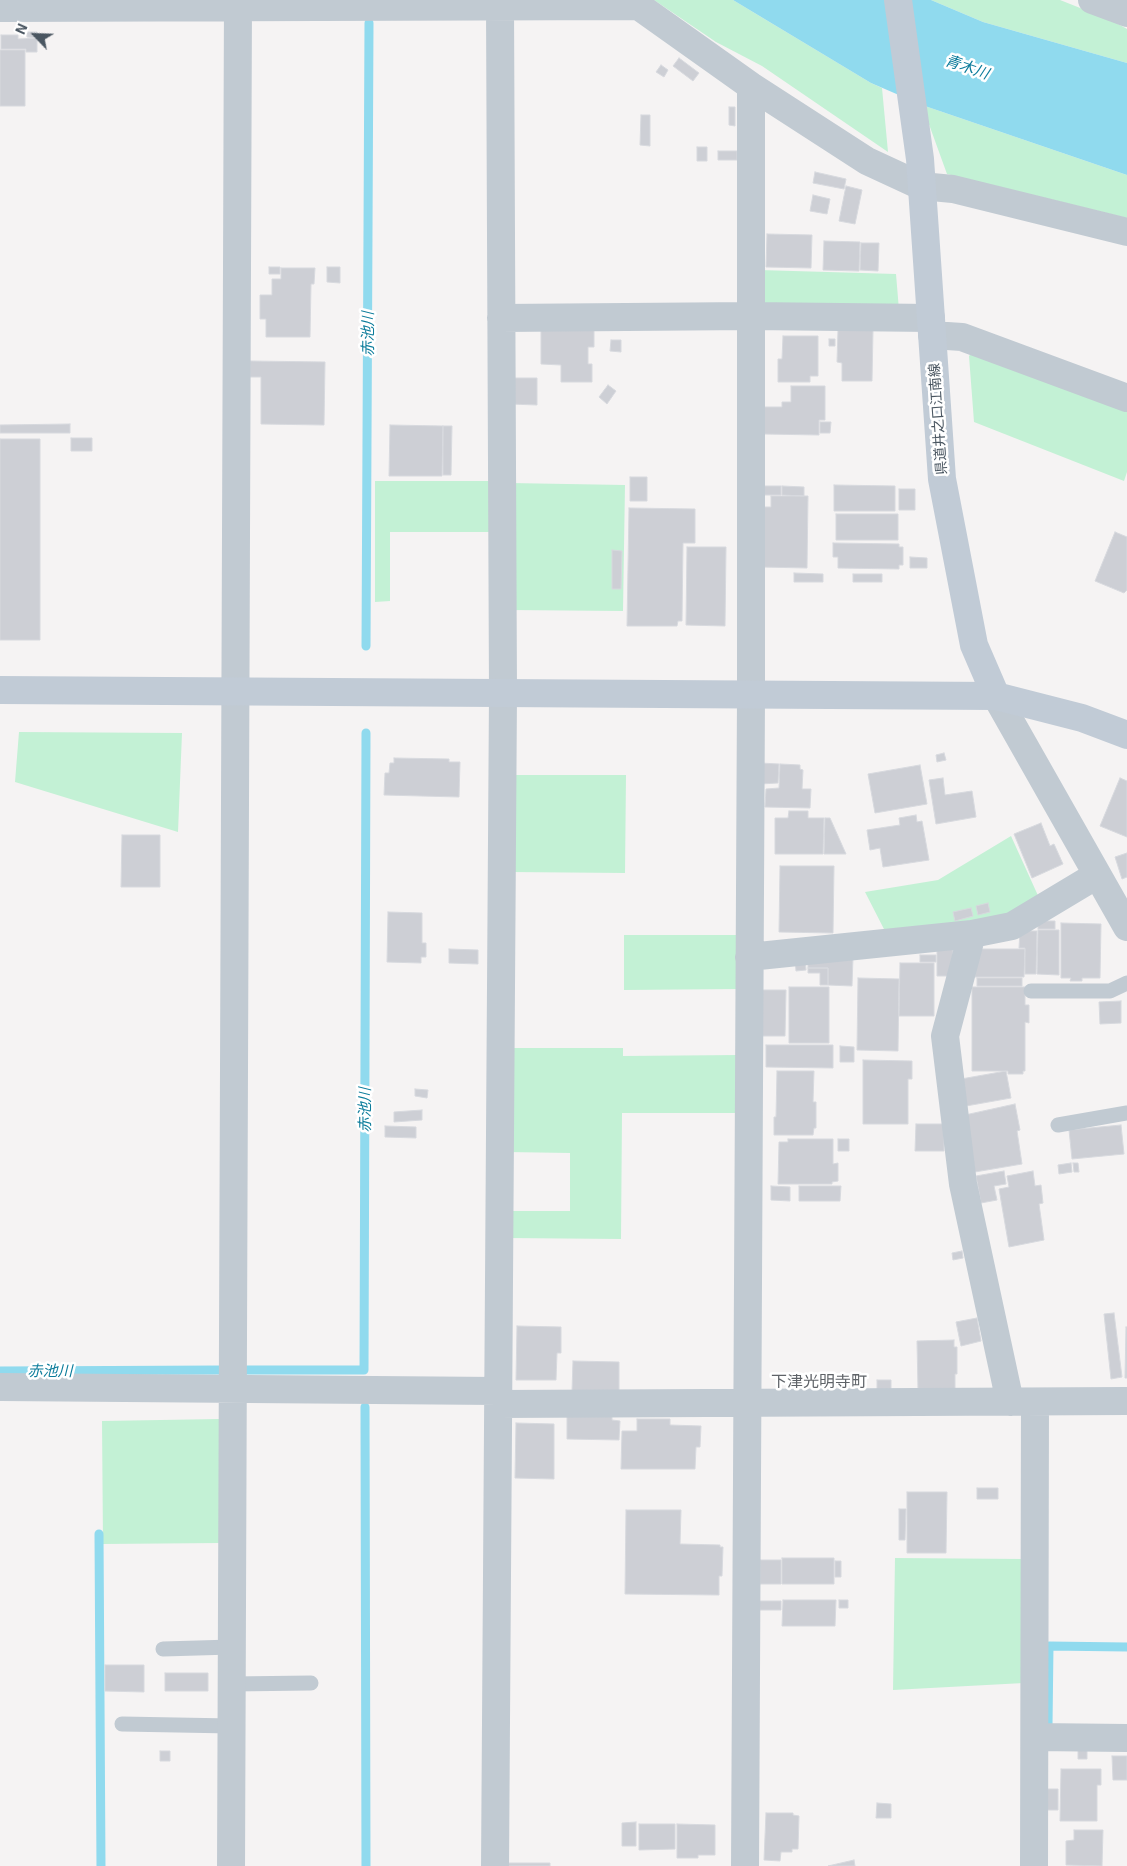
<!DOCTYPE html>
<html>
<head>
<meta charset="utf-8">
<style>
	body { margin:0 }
	#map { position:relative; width:1127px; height:1866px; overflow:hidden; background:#f5f3f3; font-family:"Exo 2",sans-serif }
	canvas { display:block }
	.north { position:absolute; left:10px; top:10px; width:50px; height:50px; -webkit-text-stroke:4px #fff; paint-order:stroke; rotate:294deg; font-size:14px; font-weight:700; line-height:20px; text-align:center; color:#4a5661 }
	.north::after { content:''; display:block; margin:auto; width:18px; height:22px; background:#4a5661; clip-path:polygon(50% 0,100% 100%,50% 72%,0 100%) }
</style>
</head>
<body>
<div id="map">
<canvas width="1127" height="1866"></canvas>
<div class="north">N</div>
</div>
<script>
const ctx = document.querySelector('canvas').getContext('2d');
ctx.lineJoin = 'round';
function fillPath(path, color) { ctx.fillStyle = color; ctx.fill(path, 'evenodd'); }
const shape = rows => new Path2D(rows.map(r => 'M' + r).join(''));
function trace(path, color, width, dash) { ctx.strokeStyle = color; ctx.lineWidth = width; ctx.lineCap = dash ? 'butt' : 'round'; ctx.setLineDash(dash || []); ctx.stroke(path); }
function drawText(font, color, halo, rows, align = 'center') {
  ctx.font = font + ' "Exo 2","Noto Sans JP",sans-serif'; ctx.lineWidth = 5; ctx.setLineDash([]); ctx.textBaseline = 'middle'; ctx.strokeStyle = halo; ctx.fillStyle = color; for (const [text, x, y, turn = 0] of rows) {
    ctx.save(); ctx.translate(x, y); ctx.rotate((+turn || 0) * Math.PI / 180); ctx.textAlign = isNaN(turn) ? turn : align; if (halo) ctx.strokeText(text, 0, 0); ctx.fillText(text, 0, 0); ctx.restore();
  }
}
fillPath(shape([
	[654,0,733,0,871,83,882,88,888,152,762,66,716,42],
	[931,0,1060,0,1113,21,1127,29,1127,63,983,22],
	[922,105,1127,175,1127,218,947,174],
	[759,270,896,274,899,310,769,308,760,297],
	[977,347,1127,405,1127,472,1124,481,974,422,969,356],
	[375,481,490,481,490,532,390,532,390,601,375,602],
	[509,483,625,485,623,611,509,610],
	[19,732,182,733,178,832,15,782],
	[510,775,626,775,625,873,510,872],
	[1011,836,1040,900,1005,920,886,933,865,892,938,880],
	[624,935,738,935,738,989,624,990],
	[508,1048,623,1048,623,1056,738,1055,738,1113,622,1113,621,1239,507,1238,507,1211,570,1211,570,1153,507,1152],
	[219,1419,220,1543,103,1544,102,1421],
	[895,1558,1024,1559,1024,1683,893,1690]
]), '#c3f1d5');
fillPath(shape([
	[733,0,931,0,983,22,1127,63,1127,175,922,105,871,83]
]), '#90daee');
trace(shape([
	[366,646,369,23],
	[247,1370,364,1370,366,733],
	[0,1371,220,1370],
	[365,1407,366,1866],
	[99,1534,101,1866],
	[1048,1725,1049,1646,1127,1647]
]), '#90daee', 9);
const building = shape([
	[27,32,37,32,37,38,27,37,27,32],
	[1,35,18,35,18,39,37,38,37,52,26,52,26,49,1,49,1,35],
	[0,50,25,50,25,106,0,106,0,50],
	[679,58,699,73,693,81,673,66,679,58],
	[661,65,668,70,664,77,656,72,661,65],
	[729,107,735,107,735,126,729,125,729,107],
	[641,115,650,115,650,146,640,145,641,115],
	[697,147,707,147,707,161,697,161,697,147],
	[718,151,737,151,737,160,718,160,718,151],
	[815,172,846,179,844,189,813,183,815,172],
	[846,186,862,190,855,224,839,221,846,186],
	[813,195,830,199,827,214,810,211,813,195],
	[767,234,812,235,811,268,766,267,767,234],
	[824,241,860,242,859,271,823,270,824,241],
	[861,243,879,243,878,271,860,270,861,243],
	[269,267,280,267,280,274,269,274,269,267],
	[327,267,340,267,340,283,327,282,327,267],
	[281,268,315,268,314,284,311,284,310,337,266,337,266,319,260,319,260,295,272,295,272,279,281,279,281,268],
	[541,328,594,330,594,347,588,347,588,364,592,364,592,382,561,382,561,365,541,364,541,328],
	[838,330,873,330,872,381,842,381,842,363,837,362,838,330],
	[783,336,818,336,818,376,810,376,810,382,778,382,778,359,782,359,783,336],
	[829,339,835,339,835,346,829,346,829,339],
	[611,340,621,340,621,352,610,351,611,340],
	[250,361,325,362,324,425,261,424,261,377,250,377,250,361],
	[510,378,537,378,537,405,510,404,510,378],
	[608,385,616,391,607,404,599,397,608,385],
	[791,386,825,386,825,420,819,420,819,435,764,434,764,407,782,407,782,402,791,402,791,386],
	[820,422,831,422,830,433,820,433,820,422],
	[70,424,70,433,0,433,0,425,70,424],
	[390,425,443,426,442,476,389,476,390,425],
	[443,426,452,426,451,475,443,475,443,426],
	[71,438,92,438,92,451,71,451,71,438],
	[0,439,40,439,40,640,0,640,0,439],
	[630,477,647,477,647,501,630,501,630,477],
	[834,485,895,486,895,511,834,511,834,485],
	[761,486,781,486,781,495,761,495,761,486],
	[782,486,804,487,804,496,782,495,782,486],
	[899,489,915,489,915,510,899,510,899,489],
	[771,496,808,496,807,568,761,567,762,507,771,507,771,496],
	[629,508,695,509,695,543,683,543,682,621,678,621,677,626,627,626,629,508],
	[836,514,898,514,898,540,836,540,836,514],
	[1115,532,1127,537,1127,590,1124,593,1095,581,1115,532],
	[833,543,899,544,899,547,903,547,903,565,899,565,899,569,838,568,838,557,833,557,833,543],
	[687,547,726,547,725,626,686,625,687,547],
	[612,550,622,551,621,589,612,589,612,550],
	[910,557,927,558,927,568,910,568,910,557],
	[794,573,823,574,823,582,794,582,794,573],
	[853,574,882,574,882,582,853,582,853,574],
	[944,753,946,760,937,762,936,755,944,753],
	[394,758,449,759,449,762,460,762,459,797,384,795,385,773,389,773,390,763,394,763,394,758],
	[760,763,779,764,778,783,760,784,760,763],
	[780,764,800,765,800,769,803,770,802,789,811,789,810,808,765,807,766,789,779,788,780,764],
	[920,765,927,804,875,813,868,774,920,765],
	[943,778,945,795,972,791,976,817,936,824,929,780,943,778],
	[1120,778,1127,781,1127,837,1100,826,1120,778],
	[789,811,808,811,808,818,824,818,823,854,775,854,775,818,788,818,789,811],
	[916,815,917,822,922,821,929,860,883,867,880,848,870,850,867,830,900,825,899,818,916,815],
	[825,818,830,818,846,854,824,854,825,818],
	[1041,823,1050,846,1054,844,1063,864,1032,878,1014,834,1041,823],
	[122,835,160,835,160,887,121,887,122,835],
	[1127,853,1127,877,1122,879,1115,857,1127,853],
	[780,866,834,866,833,933,779,932,780,866],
	[988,903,990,912,978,915,976,906,988,903],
	[971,908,973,916,955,921,953,912,971,908],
	[388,912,422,913,422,943,426,943,426,957,421,957,421,963,387,962,388,912],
	[1038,921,1055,921,1055,929,1038,929,1038,921],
	[1061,923,1101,924,1100,978,1082,978,1082,981,1070,981,1071,978,1061,978,1061,923],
	[1038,930,1059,930,1059,975,1037,974,1038,930],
	[1020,931,1037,931,1036,974,1025,974,1025,948,1019,948,1020,931],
	[937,947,953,948,953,976,937,976,937,947],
	[449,949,478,950,478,964,449,963,449,949],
	[975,949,1025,949,1024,977,975,977,975,949],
	[920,955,936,955,936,962,920,962,920,955],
	[808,957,853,957,852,986,828,985,828,968,808,968,808,957],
	[805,959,806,970,796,971,795,960,805,959],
	[900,963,934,963,934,1016,899,1016,900,963],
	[808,968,828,968,828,985,820,985,820,973,808,973,808,968],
	[858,978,899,979,898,1051,857,1050,858,978],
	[977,978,1022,978,1022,986,977,986,977,978],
	[789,987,829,987,829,1043,789,1043,789,987],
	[972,987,1025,987,1025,1005,1029,1005,1029,1023,1025,1022,1025,1071,1023,1071,1023,1074,1008,1074,1008,1071,972,1071,972,987],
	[760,990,786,990,785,1036,760,1036,760,990],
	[1121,1001,1121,1023,1100,1024,1099,1002,1121,1001],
	[766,1045,833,1045,833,1068,766,1067,766,1045],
	[840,1046,854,1047,854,1062,840,1062,840,1046],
	[863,1060,912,1061,912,1079,908,1079,908,1124,863,1124,863,1060],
	[777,1071,814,1071,813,1102,816,1102,816,1128,814,1128,813,1135,774,1135,774,1117,776,1117,777,1071],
	[1006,1071,1011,1098,966,1106,961,1079,1006,1071],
	[415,1089,428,1090,427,1098,415,1096,415,1089],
	[1015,1104,1020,1130,1017,1131,1022,1164,975,1172,965,1115,1015,1104],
	[422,1110,422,1120,394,1122,394,1112,422,1110],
	[916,1124,944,1124,944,1151,915,1151,916,1124],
	[1121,1125,1124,1154,1072,1159,1069,1130,1121,1125],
	[385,1126,416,1127,416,1138,385,1137,385,1126],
	[788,1139,833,1139,833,1164,838,1163,838,1181,832,1182,832,1184,778,1184,779,1142,788,1142,788,1139],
	[838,1139,849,1139,849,1151,838,1151,838,1139],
	[1071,1163,1072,1172,1059,1174,1058,1165,1071,1163],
	[1073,1163,1078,1163,1079,1172,1074,1172,1073,1163],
	[1004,1171,1006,1184,994,1186,997,1200,981,1203,976,1176,1004,1171],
	[1033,1171,1035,1186,1041,1185,1043,1203,1039,1204,1044,1240,1009,1247,999,1189,1009,1187,1007,1176,1033,1171],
	[771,1186,790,1187,790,1201,771,1200,771,1186],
	[799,1186,841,1186,840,1201,799,1201,799,1186],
	[962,1251,963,1258,953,1260,952,1253,962,1251],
	[1114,1313,1122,1377,1111,1379,1104,1314,1114,1313],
	[977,1318,981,1341,961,1346,956,1322,977,1318],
	[517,1326,561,1327,561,1353,557,1353,556,1380,516,1380,517,1326],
	[1126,1327,1127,1327,1127,1378,1125,1378,1126,1327],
	[954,1340,954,1347,957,1347,957,1374,955,1374,955,1389,918,1390,917,1341,954,1340],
	[573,1361,619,1362,619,1392,572,1391,573,1361],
	[877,1380,891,1380,891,1391,877,1391,877,1380],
	[567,1415,612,1415,612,1420,620,1421,619,1440,567,1439,567,1415],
	[637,1419,670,1419,670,1425,701,1426,700,1447,696,1447,695,1469,621,1469,622,1431,637,1431,637,1419],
	[516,1423,554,1424,554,1479,515,1478,516,1423],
	[977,1488,998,1488,998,1499,977,1499,977,1488],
	[907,1492,947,1492,946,1553,907,1553,907,1492],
	[899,1509,906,1509,905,1540,899,1540,899,1509],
	[626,1510,681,1510,680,1544,720,1545,720,1547,723,1547,722,1576,719,1576,719,1595,625,1594,626,1510],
	[782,1558,834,1558,834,1584,782,1584,782,1558],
	[760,1560,781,1560,781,1584,760,1584,760,1560],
	[835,1561,841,1561,841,1577,835,1577,835,1561],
	[783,1600,836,1600,835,1626,782,1626,783,1600],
	[839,1600,848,1600,848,1608,839,1608,839,1600],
	[759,1601,781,1601,781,1610,760,1610,759,1601],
	[105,1665,144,1665,144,1692,105,1691,105,1665],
	[165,1673,208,1673,208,1691,165,1691,165,1673],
	[1078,1748,1087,1748,1087,1759,1078,1759,1078,1748],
	[160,1751,170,1751,170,1761,160,1761,160,1751],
	[1112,1756,1127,1756,1127,1780,1113,1780,1112,1756],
	[1061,1769,1101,1769,1101,1785,1097,1785,1097,1821,1060,1821,1061,1769],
	[1046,1789,1058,1789,1058,1810,1046,1810,1046,1789],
	[877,1803,891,1804,891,1818,876,1818,877,1803],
	[766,1813,793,1813,793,1815,799,1816,798,1849,792,1849,792,1852,781,1852,780,1861,764,1860,766,1813],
	[636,1822,636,1846,622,1846,622,1823,636,1822],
	[639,1824,675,1824,675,1849,639,1850,639,1824],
	[677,1824,715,1825,715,1855,698,1855,698,1858,677,1858,677,1824],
	[1074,1830,1103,1830,1102,1866,1066,1865,1066,1841,1074,1840,1074,1830],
	[854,1860,855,1866,828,1866,854,1860],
	[508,1863,550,1863,550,1866,508,1866,508,1863]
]);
fillPath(building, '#cdcfd5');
trace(building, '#d7d9de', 1);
trace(shape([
	[1031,991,1110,991,1127,983],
	[1058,1125,1127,1113],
	[163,1649,232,1647],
	[232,1684,311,1683],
	[122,1724,232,1726]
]), '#c1cad2', 15);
trace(shape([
	[630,0,751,86,867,161,921,186,953,189,1127,232],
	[1092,0,1127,13],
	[0,8,637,6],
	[501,318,751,316,931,318],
	[932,335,962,337,1127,398],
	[996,696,1127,927],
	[972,934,945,1036,963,1184,1010,1402],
	[749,957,972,934,1012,926,1097,875],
	[0,1387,498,1391],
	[498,1404,1127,1401],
	[1035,1737,1127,1738],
	[231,1866,238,0],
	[495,1866,503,693,500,6],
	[745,1866,751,695,751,86],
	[1034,1866,1035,1402]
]), '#c1cad2', 28);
trace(shape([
	[898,0,920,159,942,479,974,645,996,696,1082,718,1127,735],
	[0,690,996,696]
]), '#c1cbd6', 28);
drawText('14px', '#4a5661', '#fff', [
	["県道井之口江南線",938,419,-94]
]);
drawText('italic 15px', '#0c7c9b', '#fff', [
	["青木川",967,67,19],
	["赤池川",368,334,-90],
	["赤池川",365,1110,-90],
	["赤池川",50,1371]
]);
drawText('16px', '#5f6368', '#fff', [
	["下津光明寺町",819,1382]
]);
</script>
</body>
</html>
